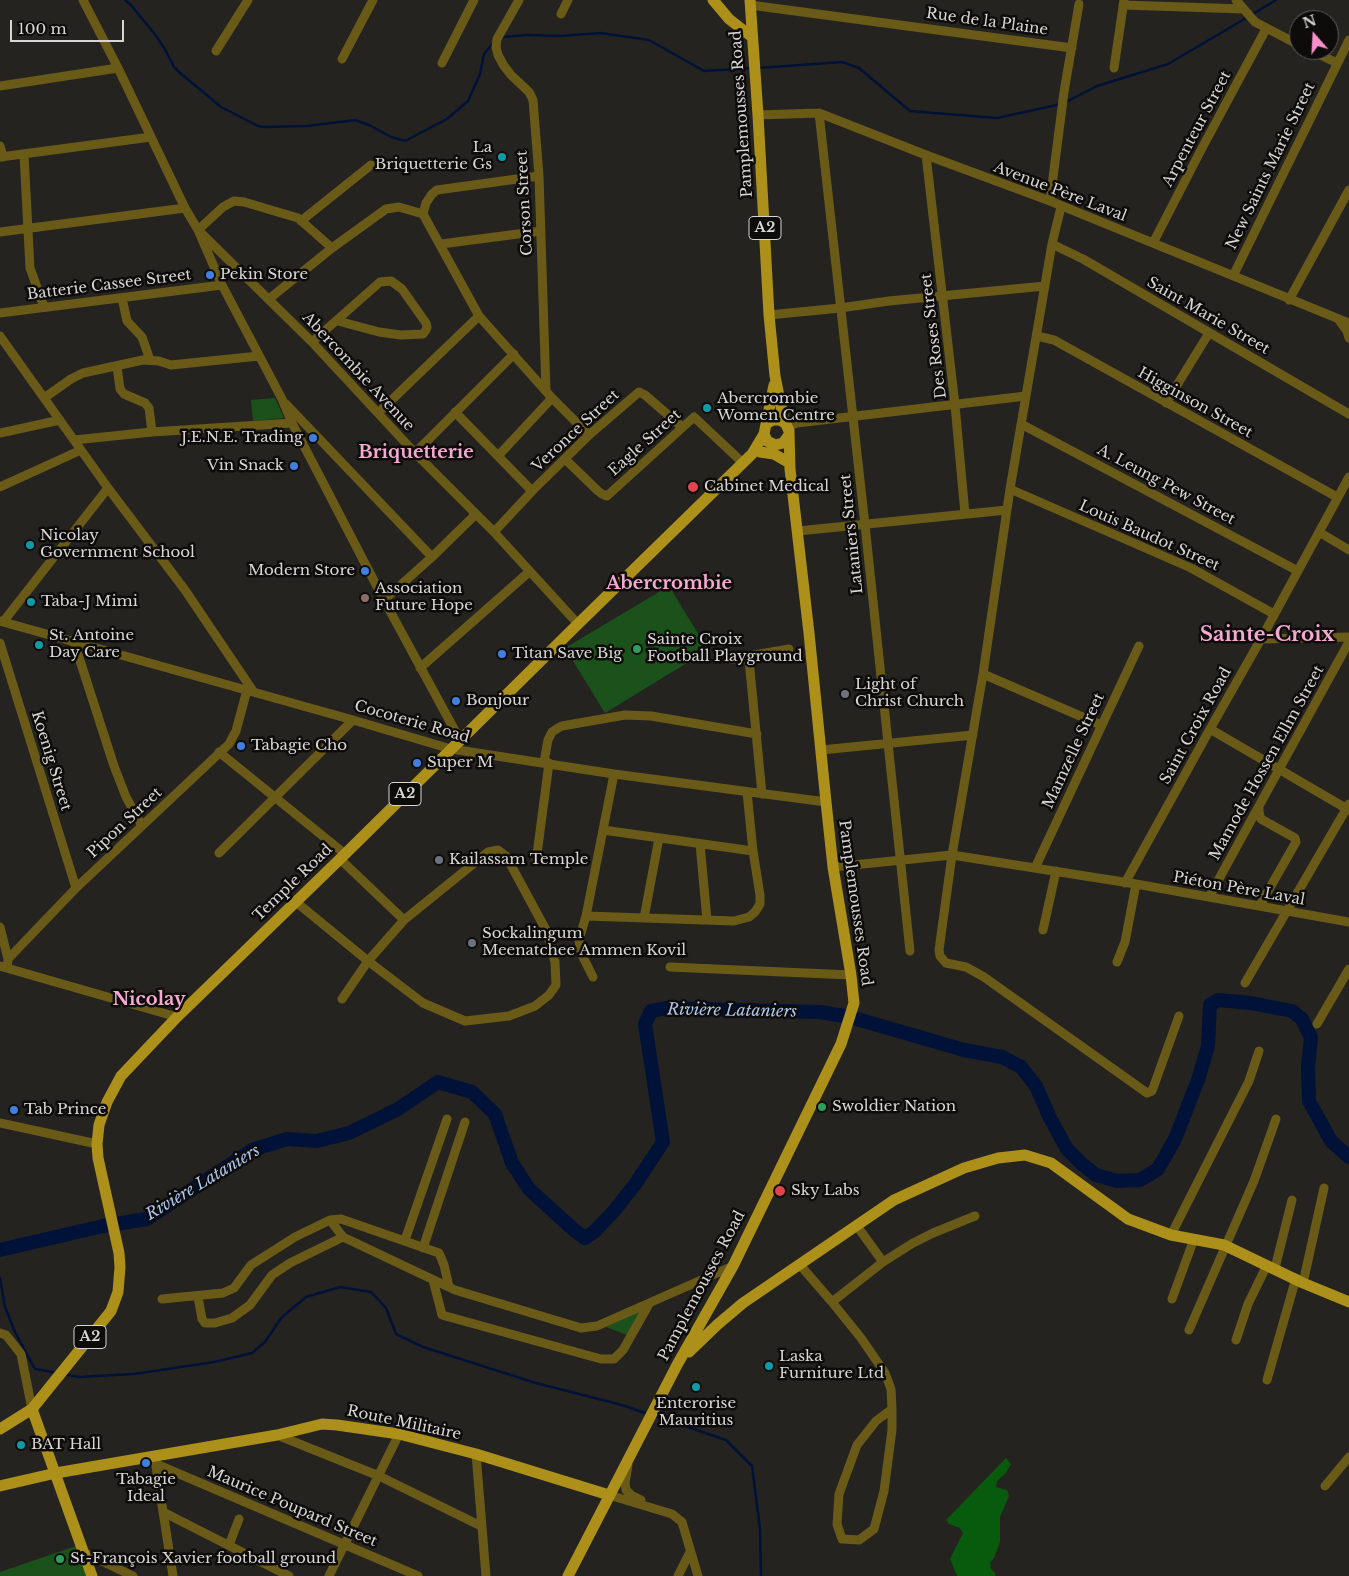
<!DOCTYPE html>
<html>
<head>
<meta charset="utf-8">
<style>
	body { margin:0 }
	#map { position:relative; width:1349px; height:1576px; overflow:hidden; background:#252320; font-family:"Libre Baskerville",serif }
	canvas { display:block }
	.north { position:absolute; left:1289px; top:10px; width:50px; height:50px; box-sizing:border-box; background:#0d0c0b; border:1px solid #5e5d5b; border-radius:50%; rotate:341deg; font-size:14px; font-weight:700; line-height:20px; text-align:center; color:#d8d6d4 }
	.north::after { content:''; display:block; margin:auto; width:18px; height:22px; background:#f98fca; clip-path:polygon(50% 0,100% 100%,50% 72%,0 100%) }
	.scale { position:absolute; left:10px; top:20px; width:114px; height:22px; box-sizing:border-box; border:2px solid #d8d6d4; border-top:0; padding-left:6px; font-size:15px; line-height:18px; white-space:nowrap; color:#d8d6d4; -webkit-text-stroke:4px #0d0c0b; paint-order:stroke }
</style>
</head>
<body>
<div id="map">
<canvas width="1349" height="1576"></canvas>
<div class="north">N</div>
<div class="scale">100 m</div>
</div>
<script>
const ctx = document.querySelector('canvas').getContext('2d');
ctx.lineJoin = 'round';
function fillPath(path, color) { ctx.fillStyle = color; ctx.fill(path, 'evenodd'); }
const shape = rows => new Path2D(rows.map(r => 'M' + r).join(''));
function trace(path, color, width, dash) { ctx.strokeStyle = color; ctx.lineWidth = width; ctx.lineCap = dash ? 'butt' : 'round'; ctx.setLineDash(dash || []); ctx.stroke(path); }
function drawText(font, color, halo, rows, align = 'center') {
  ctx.font = font + ' "Libre Baskerville",serif'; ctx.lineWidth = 5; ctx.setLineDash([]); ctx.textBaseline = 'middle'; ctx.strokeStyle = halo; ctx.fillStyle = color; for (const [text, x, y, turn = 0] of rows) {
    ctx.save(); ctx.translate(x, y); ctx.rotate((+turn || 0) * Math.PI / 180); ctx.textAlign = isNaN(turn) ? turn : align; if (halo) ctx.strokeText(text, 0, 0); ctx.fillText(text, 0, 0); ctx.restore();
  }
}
fillPath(shape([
	[275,398,284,418,253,421,251,400],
	[669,586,708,650,605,713,565,648],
	[638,1312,641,1312,630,1336,606,1327],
	[76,1546,87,1576,0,1576,0,1572]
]), '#1b511b');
fillPath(shape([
	[1006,1458,1011,1464,1005,1474,997,1481,996,1487,1007,1490,1009,1496,1000,1517,1000,1542,994,1558,990,1563,991,1569,995,1573,995,1576,957,1576,950,1559,963,1533,960,1528,949,1524,946,1520]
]), '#085a0d');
trace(shape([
	[125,0,131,5,157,37,166,51,174,67,179,72,221,107,258,126,264,127,307,126,355,120,369,125,391,137,405,141,447,119,468,101,480,74,484,54,493,43],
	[1253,14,1276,0],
	[502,37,527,35,559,36,601,33,649,40,704,71,752,68],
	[758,68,842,62,859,68,910,111,997,118,1061,104],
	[1066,102,1097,86,1168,64,1248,17],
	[0,1278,5,1307,15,1332,35,1369,53,1372],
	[68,1375,79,1377,134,1374,214,1362,252,1353,265,1342,281,1318,306,1297,340,1287,371,1292,386,1308,396,1334,423,1347,536,1383,622,1405,648,1414],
	[655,1416,726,1440,752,1466,760,1529,761,1576]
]), '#001237', 2.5);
trace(shape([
	[0,1250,103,1226,147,1219,252,1150,287,1139,317,1141,349,1133,398,1109,438,1082,472,1092,495,1114,512,1163,529,1189,574,1230,585,1238,595,1231,614,1211,636,1183,663,1142,645,1024,651,1011,667,1008,820,1012,850,1017,964,1050,1002,1057,1021,1067,1036,1086,1050,1118,1067,1149,1082,1164,1096,1175,1117,1181,1140,1180,1158,1169,1175,1139,1198,1080,1208,1046,1210,1005,1218,1000,1251,1003,1292,1011,1302,1019,1311,1038,1308,1067,1309,1101,1331,1141,1349,1157]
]), '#001237', 14);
trace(shape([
	[83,0,118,68,185,208,198,230,222,285,282,399,292,423,384,600,460,740],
	[519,0,497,39,496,47,498,55,504,66,511,75,529,92,533,100,539,176,546,391],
	[1236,0,1255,22,1299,45],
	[750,5,1072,48],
	[1123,5,1243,9],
	[561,14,568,0],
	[1310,50,1337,63],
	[216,51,248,0],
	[342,59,373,0],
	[442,63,474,0],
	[1114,68,1124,0],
	[0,86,118,68],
	[819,113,865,525,910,951],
	[758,115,819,113,926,155,1050,201,1349,323],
	[0,146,3,157],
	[24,155,30,268,44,307],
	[926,155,955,405,965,514],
	[0,157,151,137],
	[1050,201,1064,92,1079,4],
	[1061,207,1052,244,1010,489,983,674,952,855,939,950,940,956,946,963,966,967,984,977,1147,1093,1152,1091,1179,1016],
	[423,214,426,203,432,194,437,190,539,176],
	[301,221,371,165],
	[0,232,185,208],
	[1153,243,1201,150,1266,29],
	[441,244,541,231],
	[1052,244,1083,259,1349,414],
	[332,248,298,218,244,202,234,201,223,207,198,230,312,342,415,453,494,532,578,624],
	[1233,276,1349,40],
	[122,298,127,321,142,337,150,360],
	[269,299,332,248,386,209,399,207,423,214,479,316,552,398,589,435],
	[1289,300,1349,190],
	[0,313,222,285],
	[769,315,840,308,889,301,1045,286],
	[1339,320,1347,331,1349,338],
	[0,336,108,488,185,590,253,691],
	[1037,336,1054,340,1337,497],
	[312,342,380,282,391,281,402,289,426,323,427,327,426,330,423,334,401,335,379,332,338,321],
	[117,366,120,389,124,394,145,403,149,408,152,432],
	[44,398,71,379,83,373,143,360,159,361,171,365,259,356],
	[1166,403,1209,333],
	[286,404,432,557],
	[455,412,532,491],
	[378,413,479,316],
	[1021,424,1298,571],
	[788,427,797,423,1026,396],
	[0,433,60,420],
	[74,440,152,432,292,423],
	[415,453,514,354],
	[498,456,552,398],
	[565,459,598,491,602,494,607,496,694,417,743,463],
	[0,487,81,450],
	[1010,489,1191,568,1274,614],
	[798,531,1007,510],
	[494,532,536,487,589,435,639,392,645,395,682,427],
	[1319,532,1349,550],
	[384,600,432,557,475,515],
	[0,621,353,720,451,749,614,774,826,802],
	[3,622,108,488],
	[1261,639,1349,637],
	[74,642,114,766,126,797,142,826],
	[0,643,76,888],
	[730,659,749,660],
	[420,668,529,572],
	[983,674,1101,725],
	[1210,729,1349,810],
	[821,750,973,735],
	[219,752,345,854],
	[544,762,548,740,552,732,558,728,562,726,625,715,651,716,757,734],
	[762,794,749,660,754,655,789,649],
	[1259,808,1259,812,1261,819,1295,838,1296,842,1260,905],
	[603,830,753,851],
	[700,844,707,920],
	[219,853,353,720],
	[340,859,404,920],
	[536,862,549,763],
	[833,867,952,855,1136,884,1349,922],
	[1035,868,1139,646],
	[1125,883,1210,729,1261,639,1349,477],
	[1209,897,1349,642],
	[296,902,368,961,423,1003,465,1021,509,1016,535,1006,549,995,556,985,555,962,546,930,506,856,498,850,488,852,404,920,368,961,342,999],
	[586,916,734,921,749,917,755,912,760,904,760,895,753,851,747,792],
	[644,918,659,838],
	[0,927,8,959],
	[1043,930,1056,871],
	[1117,962,1125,942,1136,884],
	[0,966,177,1017],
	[670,967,851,975],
	[7,968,8,959,76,888,229,744,236,731,247,690],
	[593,977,581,953,579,940,586,916,614,774],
	[1245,983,1349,804],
	[1317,1024,1349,969],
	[0,1123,97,1144],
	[330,1220,343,1237,455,1290,581,1328,597,1326,733,1266],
	[857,1226,883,1262],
	[1171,1235,1249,1081,1259,1051],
	[405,1240,447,1119],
	[423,1248,465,1122],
	[800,1265,832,1302,861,1338,885,1373,891,1389,892,1409,892,1430,884,1491,874,1529,859,1540,842,1539,837,1524,839,1494,857,1445,876,1421,892,1409],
	[1275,1268,1292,1200],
	[433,1280,442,1315,601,1359,614,1359,623,1350,649,1304],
	[1303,1283,1324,1188],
	[198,1297,202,1319,205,1323,215,1323,232,1318,250,1305,272,1275,290,1263,343,1237],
	[162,1299,223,1293,234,1288,251,1265,295,1237,330,1220,341,1219,439,1253,444,1265,449,1287],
	[1172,1299,1194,1239],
	[832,1302,883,1262,913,1243,933,1233,975,1216],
	[1189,1330,1254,1181,1276,1119],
	[0,1333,6,1335,21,1354,32,1409],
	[1236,1340,1248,1304,1267,1265],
	[1267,1380,1296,1278],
	[277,1435,379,1476,481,1526],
	[476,1454,486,1576],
	[155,1460,173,1576],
	[156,1464,418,1576],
	[628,1465,625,1483,626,1490,631,1495,641,1500],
	[1325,1486,1349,1457],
	[609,1495,672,1514,682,1522,698,1576],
	[163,1512,289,1576],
	[229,1545,239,1519],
	[83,1552,133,1576],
	[329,1576,399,1434],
	[678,1576,690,1552]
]), '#6a5a18', 9);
trace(shape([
	[713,0,729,19,752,37],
	[750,0,758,115,769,315,775,376,784,421],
	[774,385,764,434,767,441,775,445,783,443,789,435],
	[760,452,774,454,786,461],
	[689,1352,717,1325,743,1303,894,1200,964,1168,998,1158,1025,1155,1051,1163,1128,1219,1171,1235,1224,1245,1303,1283,1349,1302],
	[32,1409,92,1576],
	[0,1429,32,1409,111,1311,118,1292,120,1267,119,1253,98,1158,97,1144,99,1125,107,1102,121,1076,177,1017,340,859,578,624,752,454,764,434],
	[0,1486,56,1473,277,1435,322,1424,337,1425,399,1434,476,1454,609,1495],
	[568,1576,677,1365,733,1266,841,1044,854,1003,851,975,833,867,826,802,809,633,790,469,789,431,786,424,780,420,773,420,767,423]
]), '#ac901a', 11);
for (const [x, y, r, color] of [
	[502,157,5,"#0f9aa8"],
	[210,275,5,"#3f7fe0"],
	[707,408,5,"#0f9aa8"],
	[313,438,5,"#3f7fe0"],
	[294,466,5,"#3f7fe0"],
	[693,487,6,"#e0444e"],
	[30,545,5,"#0f9aa8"],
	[365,571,5,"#3f7fe0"],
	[365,598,5,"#8d6e63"],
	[31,602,5,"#0f9aa8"],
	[39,645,5,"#0f9aa8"],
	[637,649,5,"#2e9e5b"],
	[502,654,5,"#3f7fe0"],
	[845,694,5,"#6b7280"],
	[456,701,5,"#3f7fe0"],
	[241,746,5,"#3f7fe0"],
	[417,763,5,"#3f7fe0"],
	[439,860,5,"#6b7280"],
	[472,943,5,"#6b7280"],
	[822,1107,5,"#2e9e5b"],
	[14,1110,5,"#3f7fe0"],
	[780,1191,6,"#e0444e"],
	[769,1366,5,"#0f9aa8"],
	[696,1387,5,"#0f9aa8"],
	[21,1445,5,"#0f9aa8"],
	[146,1463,5,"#3f7fe0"],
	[60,1559,5,"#2e9e5b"]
]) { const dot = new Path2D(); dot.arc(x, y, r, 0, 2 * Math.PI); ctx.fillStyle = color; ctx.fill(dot); trace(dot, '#0d0c0b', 2); }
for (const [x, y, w] of [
	[765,228,32],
	[405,794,32],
	[90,1337,32]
]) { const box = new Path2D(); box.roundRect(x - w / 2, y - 11.5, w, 23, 4); ctx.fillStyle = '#0d0c0b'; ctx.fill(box); trace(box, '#d8d6d4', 1); }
drawText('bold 14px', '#d8d6d4', null, [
	["A2",765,228],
	["A2",405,794],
	["A2",90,1337]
]);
drawText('15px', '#d8d6d4', '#0d0c0b', [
	["Rue de la Plaine",987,22,8],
	["Pamplemousses Road",742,114,-94],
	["Arpenteur Street",1197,129,-62],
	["New Saints Marie Street",1271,166,-64],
	["Avenue Père Laval",1060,192,21],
	["Corson Street",525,203,-93],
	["Batterie Cassee Street",109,285,-7],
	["Saint Marie Street",1208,316,30],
	["Des Roses Street",934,336,-97],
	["Abercombie Avenue",358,372,47],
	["Higginson Street",1195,403,29],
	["Veronce Street",576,431,-43],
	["Eagle Street",645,443,-42],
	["A. Leung Pew Street",1166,485,28],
	["Lataniers Street",852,534,-96],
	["Louis Baudot Street",1149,536,24],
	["Cocoterie Road",412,722,16],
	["Saint Croix Road",1196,726,-61],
	["Mamzelle Street",1074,751,-65],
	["Koenig Street",51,761,73],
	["Mamode Hossen Ellm Street",1267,763,-61],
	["Pipon Street",125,823,-43],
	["Temple Road",293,883,-44],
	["Piéton Père Laval",1239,889,10],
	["Pamplemousses Road",855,903,82],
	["Pamplemousses Road",702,1286,-62],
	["Route Militaire",404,1423,12],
	["Maurice Poupard Street",292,1507,23]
]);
drawText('15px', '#d8d6d4', '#0d0c0b', [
	["La",492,148,"right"],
	["Briquetterie Gs",492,165,"right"],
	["Pekin Store",220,275],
	["Abercrombie",717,399],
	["Women Centre",717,416],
	["J.E.N.E. Trading",303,438,"right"],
	["Vin Snack",284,466,"right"],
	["Cabinet Medical",704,487],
	["Nicolay",40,536],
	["Government School",40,553],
	["Modern Store",355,571,"right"],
	["Association",375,589],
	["Future Hope",375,606],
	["Taba-J Mimi",41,602],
	["St. Antoine",49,636],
	["Day Care",49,653],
	["Sainte Croix",647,640],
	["Football Playground",647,657],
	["Titan Save Big",512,654],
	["Light of",855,685],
	["Christ Church",855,702],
	["Bonjour",466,701],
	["Tabagie Cho",251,746],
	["Super M",427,763],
	["Kailassam Temple",449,860],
	["Sockalingum",482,934],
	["Meenatchee Ammen Kovil",482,951],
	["Swoldier Nation",832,1107],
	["Tab Prince",24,1110],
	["Sky Labs",791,1191],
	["Laska",779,1357],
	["Furniture Ltd",779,1374],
	["Enterorise",696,1404,"center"],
	["Mauritius",696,1421,"center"],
	["BAT Hall",31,1445],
	["Tabagie",146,1480,"center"],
	["Ideal",146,1497,"center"],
	["St-François Xavier football ground",70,1559]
], 'left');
drawText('italic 16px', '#afc8f1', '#0d0c0b', [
	["Rivière Lataniers",732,1011,1],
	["Rivière Lataniers",203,1183,-31]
]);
drawText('bold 18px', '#f3a9d0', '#0d0c0b', [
	["Briquetterie",416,453],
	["Abercrombie",669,584],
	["Nicolay",149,1000]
]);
drawText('bold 20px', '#f3a9d0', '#0d0c0b', [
	["Sainte-Croix",1267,635]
]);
</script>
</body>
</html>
